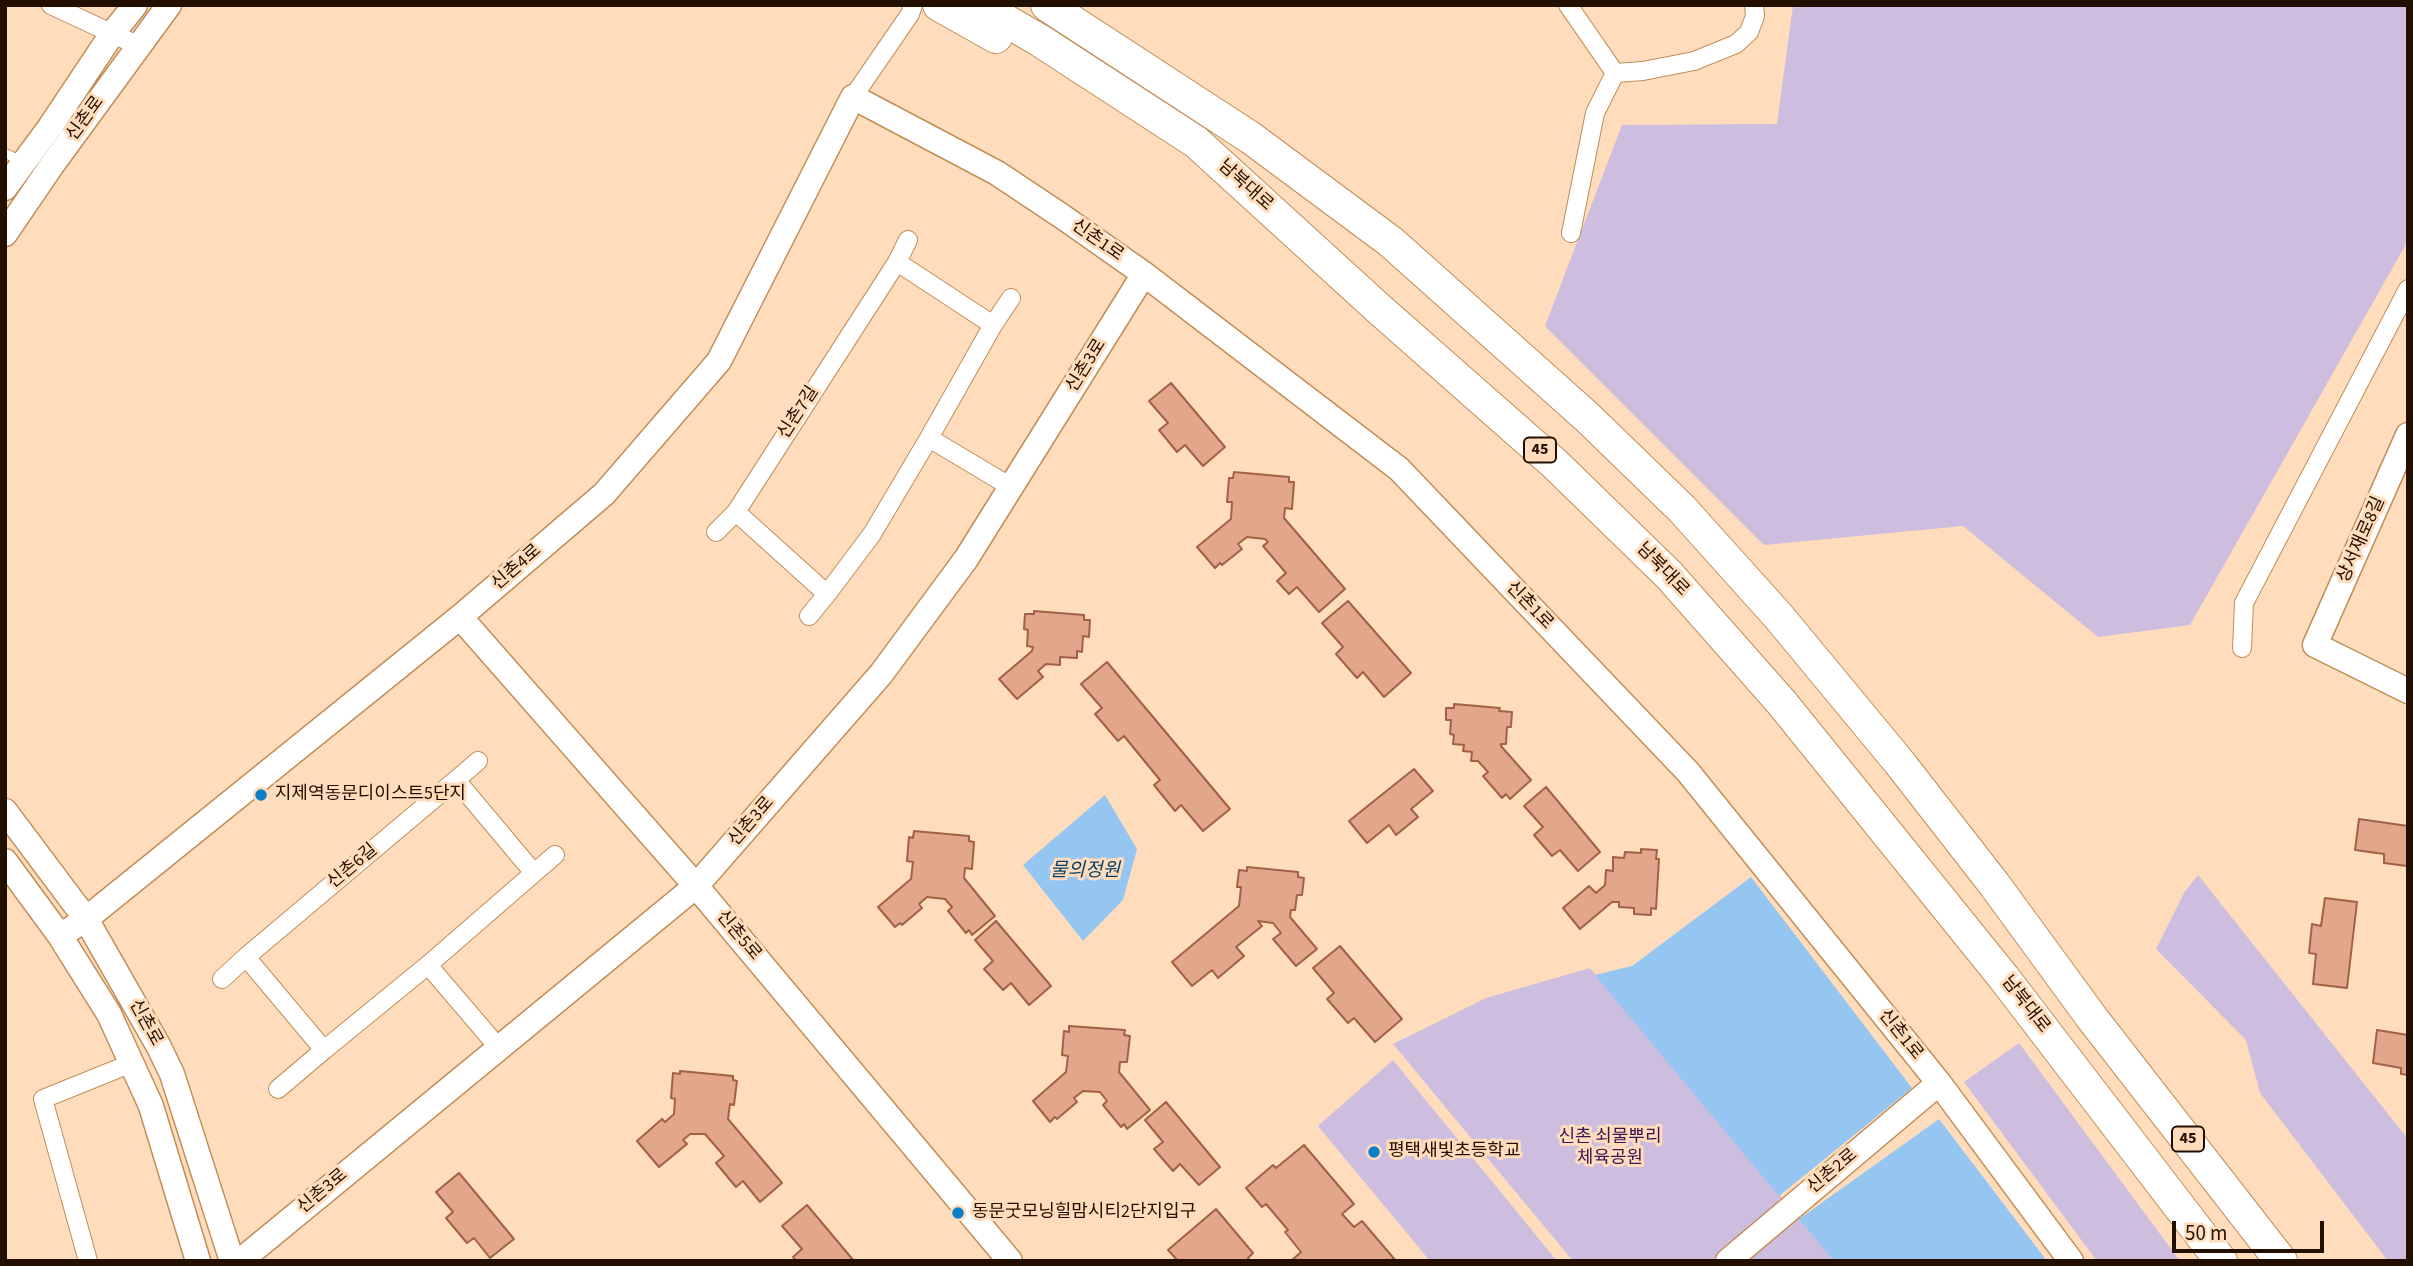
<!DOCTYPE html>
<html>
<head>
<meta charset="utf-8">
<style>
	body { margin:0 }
	#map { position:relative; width:2413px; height:1266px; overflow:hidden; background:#ffddbc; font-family:"Source Sans 3",sans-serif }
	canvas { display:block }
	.frame { position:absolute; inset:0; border:7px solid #220f00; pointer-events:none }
	.scale { position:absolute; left:2172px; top:1221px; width:152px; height:32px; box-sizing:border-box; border:4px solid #220f00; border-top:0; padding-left:9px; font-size:21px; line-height:24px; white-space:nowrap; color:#220f00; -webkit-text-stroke:5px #ffddbc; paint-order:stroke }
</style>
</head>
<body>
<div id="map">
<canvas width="2413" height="1266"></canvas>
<div class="frame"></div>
<div class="scale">50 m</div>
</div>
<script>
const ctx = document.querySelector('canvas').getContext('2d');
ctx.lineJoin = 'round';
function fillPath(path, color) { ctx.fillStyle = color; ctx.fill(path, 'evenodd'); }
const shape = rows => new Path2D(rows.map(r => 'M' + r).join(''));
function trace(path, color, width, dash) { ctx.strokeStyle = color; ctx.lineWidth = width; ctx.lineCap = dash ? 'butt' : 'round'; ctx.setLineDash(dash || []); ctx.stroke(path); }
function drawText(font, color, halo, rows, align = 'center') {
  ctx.font = font + ' "Source Sans 3","Noto Sans KR",sans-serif'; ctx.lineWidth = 6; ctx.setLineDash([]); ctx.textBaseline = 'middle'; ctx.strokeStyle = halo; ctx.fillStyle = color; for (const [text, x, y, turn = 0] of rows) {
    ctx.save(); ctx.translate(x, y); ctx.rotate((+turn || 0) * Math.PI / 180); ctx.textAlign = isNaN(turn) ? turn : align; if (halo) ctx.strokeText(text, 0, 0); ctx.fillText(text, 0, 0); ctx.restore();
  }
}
fillPath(shape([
	[1793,5,2408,5,2408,229,2405,246,2190,625,2098,637,1963,526,1764,545,1545,326,1622,125,1777,124],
	[2198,875,2408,1139,2408,1261,2388,1261,2260,1093,2246,1040,2156,949,2184,893],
	[1590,968,1835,1261,1573,1261,1393,1044,1486,998],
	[2019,1043,2180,1261,2097,1261,1964,1082],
	[1393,1060,1557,1261,1430,1261,1318,1126]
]), '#cdbddf');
fillPath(shape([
	[1105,795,1137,849,1123,900,1083,941,1023,865],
	[1751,877,1912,1088,1779,1196,1595,975,1632,966],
	[1939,1119,2047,1261,1834,1261,1799,1219]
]), '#95c6f2');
const building = shape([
	[1171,383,1225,447,1203,466,1185,445,1177,452,1159,430,1168,423,1149,401,1171,383],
	[1234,472,1289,477,1289,482,1294,482,1292,509,1285,508,1284,518,1345,589,1319,612,1297,587,1289,594,1277,581,1286,573,1263,546,1268,542,1265,539,1247,537,1238,544,1242,549,1222,565,1220,563,1215,568,1197,547,1231,519,1232,502,1227,502,1229,478,1233,478,1234,472],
	[1348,601,1411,673,1384,697,1363,672,1357,678,1336,654,1343,647,1322,623,1348,601],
	[1034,611,1084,615,1084,620,1090,620,1089,637,1083,636,1082,652,1077,651,1077,658,1060,657,1060,665,1046,664,1038,671,1043,677,1017,699,999,679,1032,651,1033,647,1027,646,1028,630,1024,629,1025,614,1034,614,1034,611],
	[1107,662,1230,809,1203,831,1181,805,1175,811,1154,785,1160,780,1124,736,1118,741,1095,714,1102,708,1081,684,1107,662],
	[1454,704,1500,708,1499,711,1512,712,1511,727,1507,727,1506,744,1501,744,1501,746,1531,780,1510,799,1506,794,1502,798,1483,776,1488,772,1478,761,1471,761,1472,752,1463,751,1464,745,1453,744,1454,735,1450,734,1451,720,1446,720,1446,708,1454,708,1454,704],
	[1414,769,1433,791,1411,809,1418,817,1396,835,1389,825,1367,843,1349,821,1414,769],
	[1546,787,1600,852,1578,871,1560,850,1552,856,1534,835,1543,827,1524,806,1546,787],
	[2359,819,2408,826,2407,866,2384,863,2384,854,2355,850,2359,819],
	[914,831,969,836,969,841,974,842,972,869,965,868,964,878,995,916,972,935,969,930,966,933,948,911,952,907,945,899,927,897,919,904,922,908,902,925,900,923,895,927,878,907,911,879,913,862,907,861,909,837,913,838,914,831],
	[1641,849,1657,850,1656,859,1659,859,1656,909,1651,908,1651,915,1634,914,1634,908,1619,907,1619,902,1612,902,1580,929,1563,908,1589,886,1596,893,1605,885,1606,870,1613,871,1613,857,1624,858,1625,852,1641,853,1641,849],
	[1247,867,1298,872,1298,877,1304,878,1302,895,1297,895,1295,910,1291,910,1290,917,1317,949,1296,966,1273,939,1281,933,1273,923,1258,921,1262,926,1236,947,1244,956,1218,978,1212,970,1192,986,1172,962,1239,906,1241,887,1237,887,1239,870,1247,871,1247,867],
	[2325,898,2357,902,2347,988,2313,984,2316,954,2309,953,2312,924,2321,926,2325,898],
	[996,921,1051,986,1029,1005,1011,983,1003,990,984,969,993,961,975,940,996,921],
	[1340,946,1402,1019,1375,1042,1354,1018,1348,1023,1327,999,1334,993,1313,968,1340,946],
	[1069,1026,1125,1030,1124,1035,1130,1036,1127,1062,1120,1062,1119,1072,1150,1110,1127,1129,1124,1124,1121,1127,1103,1105,1107,1101,1100,1092,1083,1091,1074,1098,1077,1102,1057,1119,1055,1117,1050,1122,1033,1101,1066,1072,1068,1056,1062,1055,1064,1031,1069,1032,1069,1026],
	[2377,1030,2408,1035,2408,1075,2401,1074,2401,1068,2373,1063,2377,1030],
	[680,1071,733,1076,733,1080,737,1081,734,1105,730,1104,728,1119,782,1183,760,1202,743,1181,736,1187,716,1163,724,1156,705,1134,690,1134,683,1140,687,1144,659,1167,637,1141,662,1119,665,1122,674,1114,675,1099,671,1098,673,1073,680,1074,680,1071],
	[1166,1102,1220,1167,1199,1185,1180,1164,1173,1171,1154,1149,1163,1142,1145,1120,1166,1102],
	[1304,1145,1354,1204,1342,1214,1354,1227,1362,1221,1396,1261,1291,1261,1301,1252,1285,1232,1288,1230,1266,1204,1262,1207,1246,1188,1273,1165,1276,1168,1304,1145],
	[459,1173,514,1239,490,1258,474,1238,467,1243,446,1218,453,1212,436,1192,459,1173],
	[807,1205,854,1261,796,1261,793,1257,802,1249,782,1226,807,1205],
	[1216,1209,1253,1253,1248,1258,1250,1261,1178,1261,1168,1250,1216,1209]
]);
fillPath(building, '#e2a68b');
trace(building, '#a16142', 2);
const lane = shape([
	[5,153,22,162]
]);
const street = shape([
	[51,5,139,46],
	[1568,5,1615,73],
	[853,97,910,14,913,5],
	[1571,233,1595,113,1615,73,1643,71,1694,61,1736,44,1749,32,1755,16,1754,5],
	[897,262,908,240],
	[993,325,1011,298],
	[929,438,993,325,897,262,736,512,827,594,872,534,929,438,1011,487],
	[716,532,736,512],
	[809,616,827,594],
	[2242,648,2244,603,2408,289],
	[456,780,478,761],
	[534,873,555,855],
	[428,965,324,1050,246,957,456,780,534,873,428,965,498,1047],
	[222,979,246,957],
	[278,1089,324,1050],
	[88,1261,43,1099,132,1063]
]);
const secondary = shape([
	[5,188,50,127,112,34,135,5],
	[5,234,52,165,169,5],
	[2408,435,2315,645,2408,691],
	[460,617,696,886,1010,1261],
	[5,811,86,919,159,1047,172,1074,232,1261],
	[5,861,60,936,109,1014,151,1106,198,1261],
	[60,936,86,919,460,617,604,494,719,361,853,97,997,173,1063,217,1144,274,1399,469,1688,772,1939,1083,2071,1261],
	[240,1261,696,886,881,674,966,559,1144,274],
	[1728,1261,1939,1083]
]);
const highway = shape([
	[939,5,996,37],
	[979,5,1039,40,1196,142,1378,308,1555,464,1669,575,1782,703,2004,978,2221,1261],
	[1047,5,1251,138,1391,242,1587,417,1682,509,1779,617,1899,762,1994,884,2092,1018,2281,1261]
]);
trace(lane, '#c28d57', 11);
trace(street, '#c28d57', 20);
trace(secondary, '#c28d57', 27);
trace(highway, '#c28d57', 34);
trace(lane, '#fff', 9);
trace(street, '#fff', 18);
trace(secondary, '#fff', 24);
trace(highway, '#fff', 32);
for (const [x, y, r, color] of [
	[261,795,7,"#0c7ec8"],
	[1374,1152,7,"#0c7ec8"],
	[958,1213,7,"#0c7ec8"]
]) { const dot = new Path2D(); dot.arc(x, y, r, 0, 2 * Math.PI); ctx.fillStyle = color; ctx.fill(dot); trace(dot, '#ffddbc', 2.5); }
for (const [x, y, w] of [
	[1540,450,32],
	[2188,1139,32]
]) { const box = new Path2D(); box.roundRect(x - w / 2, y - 12.5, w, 25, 5); ctx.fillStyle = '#ffddbc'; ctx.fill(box); trace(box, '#220f00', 2); }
drawText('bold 16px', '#220f00', null, [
	["45",1540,450],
	["45",2188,1139]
]);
drawText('18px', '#220f00', '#ffddbc', [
	["신촌로",86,119,-54],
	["남북대로",1245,186,42],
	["신촌1로",1097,241,35],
	["신촌3로",1087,366,-58],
	["신촌7길",799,413,-57],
	["상서재로8길",2362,540,-66],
	["신촌4로",517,568,-41],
	["남북대로",1662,570,46],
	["신촌1로",1529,606,46],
	["신촌3로",752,822,-49],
	["신촌6길",353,867,-40],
	["신촌5로",738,936,50],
	["남북대로",2025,1005,52],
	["신촌로",145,1023,61],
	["신촌1로",1900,1035,51],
	["신촌2로",1833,1172,-40],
	["신촌3로",323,1192,-40]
]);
drawText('18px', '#220f00', '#ffddbc', [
	["지제역동문디이스트5단지",275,795],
	["평택새빛초등학교",1388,1152],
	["동문굿모닝힐맘시티2단지입구",972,1213]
], 'left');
drawText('18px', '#391655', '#ffddbc', [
	["신촌 쇠물뿌리",1610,1138],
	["체육공원",1610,1159]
]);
drawText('italic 19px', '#064068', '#ffddbc', [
	["물의정원",1085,872]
]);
</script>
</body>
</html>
